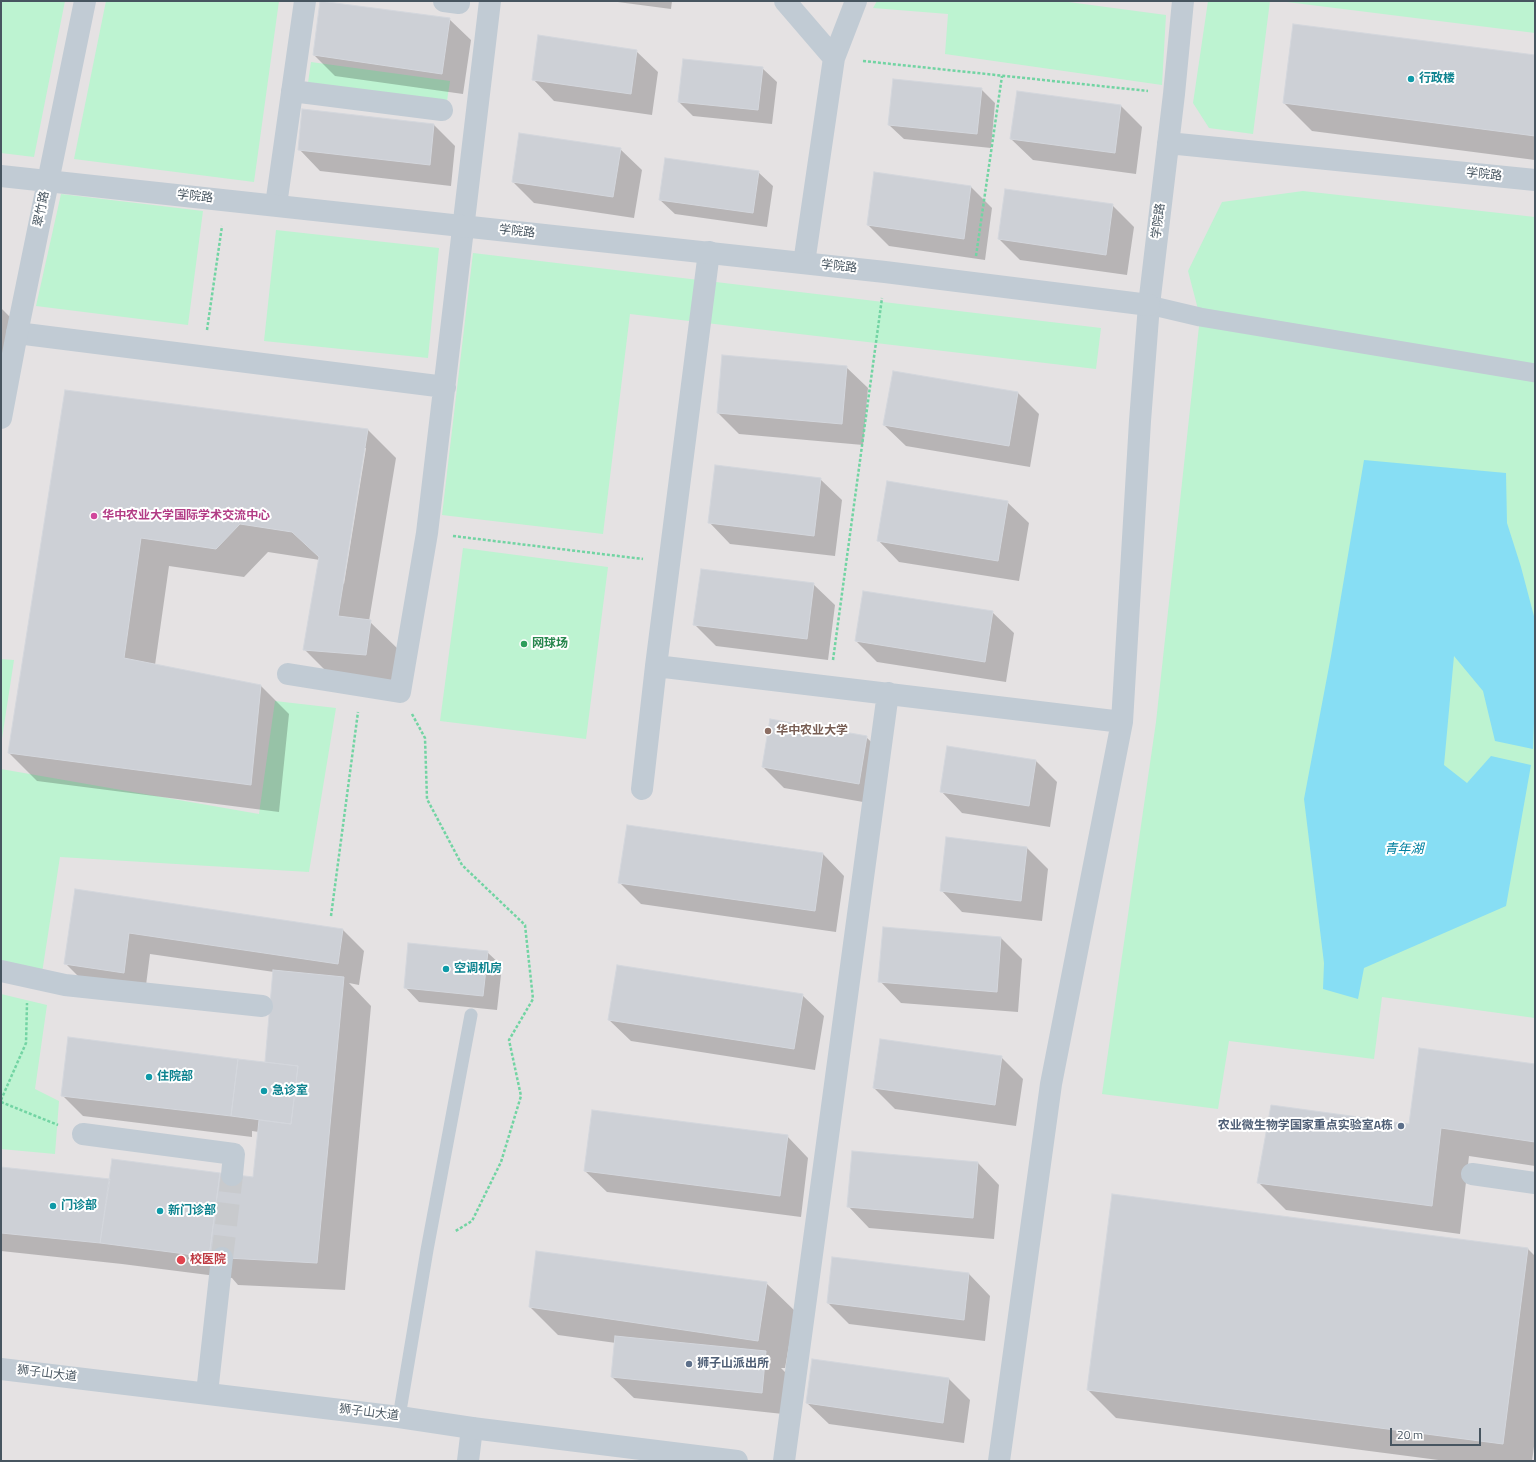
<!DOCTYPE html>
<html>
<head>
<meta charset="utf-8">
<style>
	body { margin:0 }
	#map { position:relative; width:1536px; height:1462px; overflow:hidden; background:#f3f1f1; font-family:"Titillium Web",sans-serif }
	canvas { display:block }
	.frame { position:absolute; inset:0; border:2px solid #475560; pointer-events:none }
	.scale { position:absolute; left:1390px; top:1428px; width:91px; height:18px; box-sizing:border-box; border:2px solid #475560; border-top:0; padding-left:5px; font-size:12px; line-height:14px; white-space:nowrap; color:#475560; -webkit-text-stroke:3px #fff; paint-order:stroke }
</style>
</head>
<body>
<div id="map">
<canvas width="1536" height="1462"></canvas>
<div class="frame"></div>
<div class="scale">20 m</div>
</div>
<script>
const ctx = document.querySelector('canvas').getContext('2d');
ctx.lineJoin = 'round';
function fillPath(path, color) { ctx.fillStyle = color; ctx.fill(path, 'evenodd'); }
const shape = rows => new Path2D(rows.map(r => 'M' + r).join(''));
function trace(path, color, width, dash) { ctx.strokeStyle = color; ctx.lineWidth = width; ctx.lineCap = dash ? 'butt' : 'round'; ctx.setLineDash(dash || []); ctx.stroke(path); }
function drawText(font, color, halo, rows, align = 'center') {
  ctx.font = font + ' "Titillium Web","Noto Sans SC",sans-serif'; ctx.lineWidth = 4; ctx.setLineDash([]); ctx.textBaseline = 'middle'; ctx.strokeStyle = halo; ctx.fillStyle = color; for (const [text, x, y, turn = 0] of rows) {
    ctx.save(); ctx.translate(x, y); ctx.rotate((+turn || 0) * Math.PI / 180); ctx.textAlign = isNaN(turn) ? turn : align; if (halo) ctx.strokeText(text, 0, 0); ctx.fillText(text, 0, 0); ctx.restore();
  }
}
fillPath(shape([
	[1,1,1535,1,1535,1461,1,1461]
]), '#e5e2e3');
fillPath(shape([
	[1,1,65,1,34,157,1,153],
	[106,1,279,1,254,182,74,159],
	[877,1,1061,1,1166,15,1162,85,945,54,948,14,873,8],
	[1208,1,1270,1,1253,134,1209,128,1193,103],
	[1279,1,1535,1,1535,33],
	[311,62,450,81,447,101,308,83],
	[1303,191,1535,217,1535,1018,1382,997,1374,1059,1229,1041,1218,1109,1102,1094,1156,722,1200,317,1188,271,1222,202],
	[61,194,203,211,188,325,36,306],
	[276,230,439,248,428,358,264,341],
	[473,253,1101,328,1096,369,630,314,603,534,442,515],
	[463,548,608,567,586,739,440,721],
	[1,659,14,660,1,745],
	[275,701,336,708,309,872,60,857,42,973,1,962,1,769,259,814],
	[1,994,47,1005,35,1089,59,1101,55,1154,1,1149]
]), '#bdf3d1');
fillPath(shape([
	[1364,460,1506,473,1507,523,1521,567,1535,620,1535,697,1533,749,1495,741,1483,691,1454,656,1444,765,1467,783,1491,756,1531,765,1506,906,1364,968,1358,999,1323,989,1324,963,1304,799,1331,656]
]), '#87def4');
fillPath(shape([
	[610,1,672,1,671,9],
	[449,19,471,40,463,94,335,76,314,55],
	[636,51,658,72,652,115,554,101,533,79],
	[1535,56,1535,160,1312,131,1284,103],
	[762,68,777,82,772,124,693,116,679,102],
	[981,89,995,103,991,148,904,139,889,125],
	[1121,106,1142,127,1136,174,1033,160,1011,139],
	[434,125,455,146,451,186,320,171,299,149],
	[620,149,642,170,634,218,534,203,513,182],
	[758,172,773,186,767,227,675,214,660,200],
	[970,186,992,208,985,260,889,246,868,225],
	[1112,205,1134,227,1127,275,1020,260,999,239],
	[1,308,14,321,1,421],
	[846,367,868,388,863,445,739,434,718,413],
	[66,391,368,430,396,458,369,621,398,649,394,683,332,677,304,649,320,560,268,552,244,577,169,566,155,665,261,686,289,714,279,812,37,781,9,753],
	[364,448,366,448,344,584,342,582],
	[1018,393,1039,414,1030,467,906,446,884,425],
	[820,479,842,500,835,556,730,544,709,522],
	[1007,502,1029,523,1019,581,899,562,878,540],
	[813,584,835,605,828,660,716,646,694,624],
	[992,612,1014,633,1006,682,877,662,856,641],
	[866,737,888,758,880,805,784,788,763,767],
	[948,747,1036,761,1057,782,1050,827,962,813,941,791],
	[1027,848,1048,869,1042,921,962,912,941,890],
	[823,854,844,876,836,932,641,904,620,883],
	[76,890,343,930,364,951,359,985,349,983,371,1006,345,1290,238,1285,232,1278,122,1264,1,1251,1,1168,111,1180,254,1178,259,1132,252,1131,252,1137,83,1116,62,1095,266,1063,274,972,150,954,145,993,87,985,65,963],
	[884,928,1001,938,1022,959,1018,1012,901,1003,880,981],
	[487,952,502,966,497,1010,419,1002,405,987],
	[802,995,824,1016,815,1070,631,1041,609,1020],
	[1001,1057,1023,1079,1016,1126,895,1109,874,1088],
	[1535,1065,1535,1166,1469,1156,1460,1234,1286,1210,1258,1182,1410,1125],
	[787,1136,808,1158,801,1217,607,1192,585,1171],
	[978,1163,999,1185,994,1239,869,1228,848,1206],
	[1113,1195,1528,1249,1535,1256,1535,1439,1532,1461,1446,1461,1116,1418,1088,1390],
	[833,1258,969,1274,990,1296,985,1341,849,1324,828,1303],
	[766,1283,795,1311,785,1368,781,1368,787,1374,783,1414,634,1398,612,1377,616,1343,558,1335,530,1307],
	[949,1379,970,1400,964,1443,829,1424,807,1403]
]), '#0003');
const building = shape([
	[320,1,450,18,442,74,313,55,320,1],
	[1293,24,1535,55,1535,136,1283,103,1293,24],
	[538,35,637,50,631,94,532,80,538,35],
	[683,59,763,67,758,110,678,102,683,59],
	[893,79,982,88,977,134,888,125,893,79],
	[1017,91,1121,105,1115,153,1010,139,1017,91],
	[302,109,434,124,430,165,298,150,302,109],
	[519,133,621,148,613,197,512,182,519,133],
	[665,158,759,171,753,213,659,200,665,158],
	[874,172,971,186,964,239,867,225,874,172],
	[1005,189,1113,204,1106,255,998,239,1005,189],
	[722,355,847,366,842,424,717,413,722,355],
	[893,371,1018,392,1009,446,883,425,893,371],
	[65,390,368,429,338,616,371,620,366,655,303,650,319,557,292,532,240,524,216,549,141,538,124,658,261,685,251,785,8,753,65,390],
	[715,465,821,478,814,536,708,523,715,465],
	[887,481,1008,501,998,561,877,541,887,481],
	[701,569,814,583,807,639,693,625,701,569],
	[863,591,993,611,985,662,855,641,863,591],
	[770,719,867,736,859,784,762,767,770,719],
	[947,746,1036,760,1029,806,940,792,947,746],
	[627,825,823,853,815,911,618,883,627,825],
	[946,837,1027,847,1021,901,940,891,946,837],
	[75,889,343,929,338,964,129,933,124,973,64,964,75,889],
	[883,927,1001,937,997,992,878,982,883,927],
	[408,943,488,951,483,996,404,988,408,943],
	[617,965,803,994,794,1049,608,1020,617,965],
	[273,970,344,977,317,1263,209,1257,220,1173,253,1177,259,1120,291,1124,298,1066,265,1062,273,970],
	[68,1037,238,1059,231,1116,61,1096,68,1037],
	[880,1039,1002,1056,995,1105,873,1088,880,1039],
	[1419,1048,1535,1064,1535,1142,1441,1128,1432,1206,1257,1183,1271,1105,1409,1124,1419,1048],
	[238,1059,298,1066,291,1124,231,1116,238,1059],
	[592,1110,788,1135,780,1196,584,1171,592,1110],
	[852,1151,978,1162,973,1218,847,1207,852,1151],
	[112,1159,220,1173,209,1257,100,1243,112,1159],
	[1,1167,110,1179,100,1243,1,1233,1,1167],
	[1112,1194,1528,1248,1503,1444,1087,1390,1112,1194],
	[536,1251,767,1282,758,1341,529,1307,536,1251],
	[832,1257,969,1273,964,1320,827,1303,832,1257],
	[615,1336,766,1351,762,1393,611,1377,615,1336],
	[812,1359,949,1378,943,1423,806,1403,812,1359]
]);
fillPath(building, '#cdd0d6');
trace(building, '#d4d7dd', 1);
trace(shape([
	[222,1258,232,1175]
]), '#c8cacd', 22, [22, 11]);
trace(shape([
	[863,61,1148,91],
	[976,256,1002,76],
	[207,330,222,226],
	[453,536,643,559],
	[833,660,882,298],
	[412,714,425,738,427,799,462,865,525,925,533,999,509,1040,521,1096,501,1162,472,1221,454,1232],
	[331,916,358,712],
	[1,1100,26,1043,27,1003],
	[1,1102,58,1125]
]), '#72d4a3', 2.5, [3, 2]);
trace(shape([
	[399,1417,427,1250,471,1015]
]), '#c1cbd4', 13);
trace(shape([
	[1149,305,1200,317,1535,373]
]), '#c1cbd4', 19);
trace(shape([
	[444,1,459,3],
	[785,1,834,58,804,263],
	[834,58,856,1],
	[292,91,442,110],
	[1168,143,1535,180],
	[276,205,305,1],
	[709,252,656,666,1122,722],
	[17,333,445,387],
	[288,674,400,692,427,533,490,1],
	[642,789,656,666],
	[1,971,65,985,262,1006],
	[83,1134,234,1154,232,1175],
	[1472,1174,1535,1183],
	[207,1393,222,1258],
	[468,1461,472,1428],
	[784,1461,888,693],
	[999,1461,1051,1084,1122,722,1140,421,1149,305,1174,94,1183,1]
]), '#c1cbd4', 22);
trace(shape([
	[1,176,885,272,1149,305],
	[1,418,17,333,85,1],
	[1,1369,399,1417,472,1428,737,1461]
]), '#c1cbd4', 22);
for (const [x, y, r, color] of [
	[1411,79,4,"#0f9aa8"],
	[94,516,4,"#d1479c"],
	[524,644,4,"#2e9e5b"],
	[768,731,4,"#8d6e63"],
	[446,969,4,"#0f9aa8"],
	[149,1077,4,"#0f9aa8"],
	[264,1091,4,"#0f9aa8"],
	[1401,1126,4,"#5c6f8a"],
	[53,1206,4,"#0f9aa8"],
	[160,1211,4,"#0f9aa8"],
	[181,1260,5,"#e0444e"],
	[689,1364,4,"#5c6f8a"]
]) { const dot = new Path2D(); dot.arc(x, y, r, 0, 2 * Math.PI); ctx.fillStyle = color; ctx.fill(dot); trace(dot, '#fff', 1.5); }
drawText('bold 12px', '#0d838f', '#fff', [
	["行政楼",1419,79],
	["空调机房",454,969],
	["住院部",157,1077],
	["急诊室",272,1091],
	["门诊部",61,1206],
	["新门诊部",168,1211]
], 'left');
drawText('12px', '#475560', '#fff', [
	["学院路",1484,175,6],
	["学院路",195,197,6],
	["翠竹路",42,209,-78],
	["学院路",1159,221,-83],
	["学院路",517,232,6],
	["学院路",839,267,6],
	["狮子山大道",47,1374,7],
	["狮子山大道",369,1413,7]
]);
drawText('bold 12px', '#b23c85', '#fff', [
	["华中农业大学国际学术交流中心",102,516]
], 'left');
drawText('bold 12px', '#27864d', '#fff', [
	["网球场",532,644]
], 'left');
drawText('bold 12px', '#785e54', '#fff', [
	["华中农业大学",776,731]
], 'left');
drawText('bold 12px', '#4e5e75', '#fff', [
	["农业微生物学国家重点实验室A栋",1393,1126],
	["狮子山派出所",697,1364,"left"]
], 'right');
drawText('bold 12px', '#be3a42', '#fff', [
	["校医院",190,1260]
], 'left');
drawText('italic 13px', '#0381a1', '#fff', [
	["青年湖",1404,850]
]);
</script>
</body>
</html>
